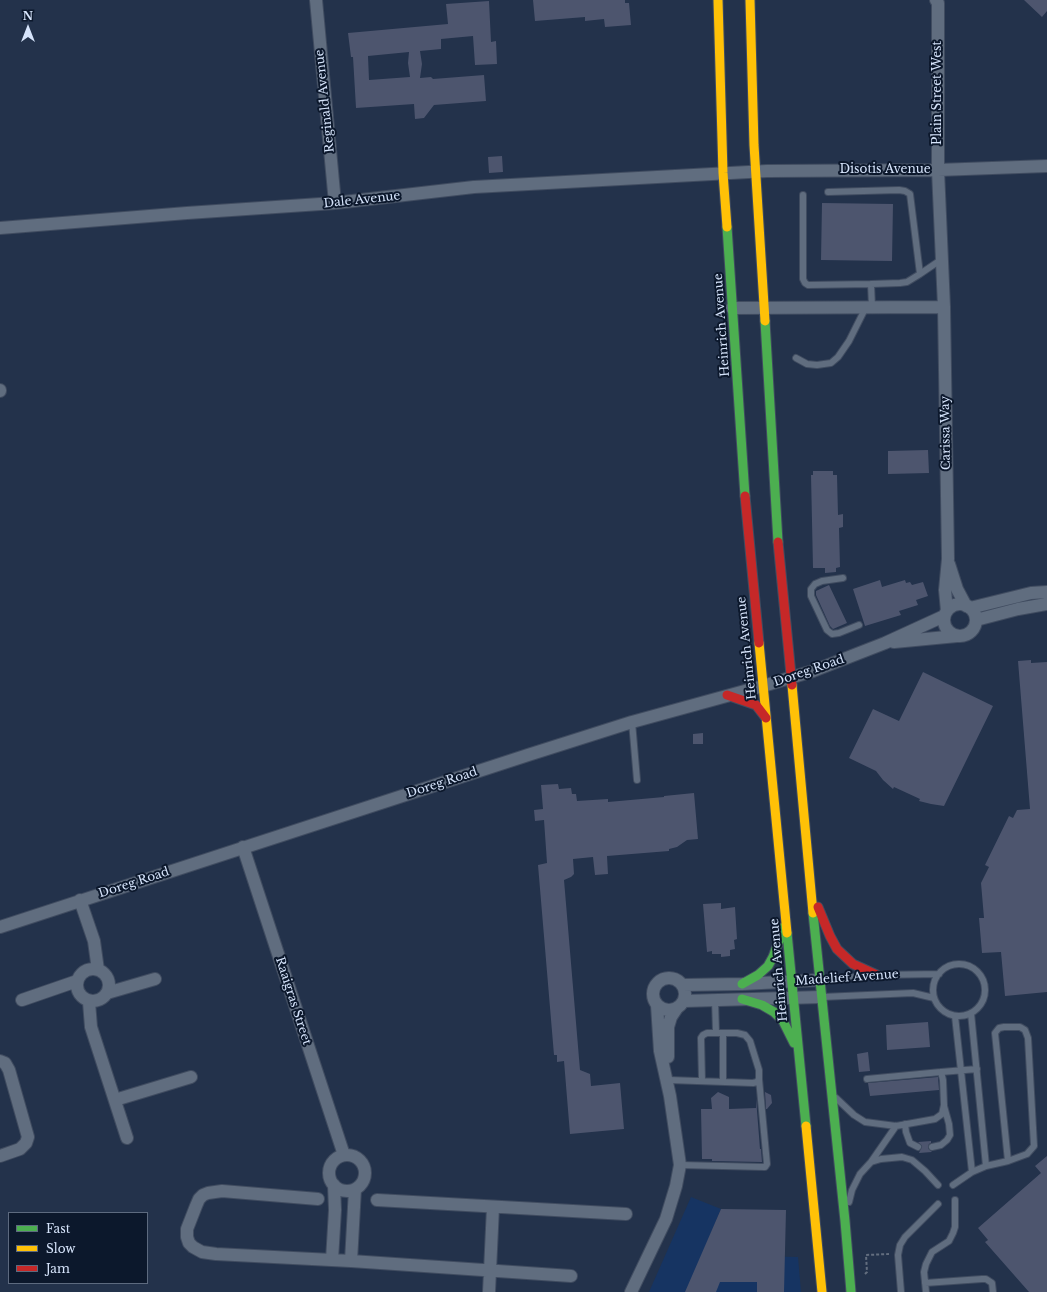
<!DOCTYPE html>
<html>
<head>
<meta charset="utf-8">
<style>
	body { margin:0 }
	#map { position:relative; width:1047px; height:1292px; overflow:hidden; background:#23324b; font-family:"Libre Baskerville",serif }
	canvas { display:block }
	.legend { position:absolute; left:8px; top:1212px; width:140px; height:72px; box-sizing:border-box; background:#0c182c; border:1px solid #5d6a7f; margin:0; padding:5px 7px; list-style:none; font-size:12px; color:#d6e4fb }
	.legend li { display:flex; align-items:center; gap:8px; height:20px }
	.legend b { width:20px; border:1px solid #5d6a7f }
	.north { position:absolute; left:8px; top:8px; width:40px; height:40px; -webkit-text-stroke:3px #0c182c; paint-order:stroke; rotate:0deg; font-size:11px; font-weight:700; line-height:16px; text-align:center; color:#d6e4fb }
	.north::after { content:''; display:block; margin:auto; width:14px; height:18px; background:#d6e4fb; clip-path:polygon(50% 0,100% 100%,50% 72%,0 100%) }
</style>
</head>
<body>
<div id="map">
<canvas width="1047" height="1292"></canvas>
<ul class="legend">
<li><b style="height:5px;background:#4caf50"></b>Fast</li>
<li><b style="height:5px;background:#ffc107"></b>Slow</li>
<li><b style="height:5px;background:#c62828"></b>Jam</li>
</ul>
<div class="north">N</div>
</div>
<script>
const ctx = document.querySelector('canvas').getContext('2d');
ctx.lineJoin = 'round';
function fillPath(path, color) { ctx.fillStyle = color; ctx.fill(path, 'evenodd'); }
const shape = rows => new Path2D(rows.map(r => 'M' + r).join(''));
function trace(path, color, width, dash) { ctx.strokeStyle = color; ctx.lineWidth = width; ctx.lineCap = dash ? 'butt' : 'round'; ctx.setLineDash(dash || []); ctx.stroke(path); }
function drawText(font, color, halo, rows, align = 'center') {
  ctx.font = font + ' "Libre Baskerville",serif'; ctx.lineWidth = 4; ctx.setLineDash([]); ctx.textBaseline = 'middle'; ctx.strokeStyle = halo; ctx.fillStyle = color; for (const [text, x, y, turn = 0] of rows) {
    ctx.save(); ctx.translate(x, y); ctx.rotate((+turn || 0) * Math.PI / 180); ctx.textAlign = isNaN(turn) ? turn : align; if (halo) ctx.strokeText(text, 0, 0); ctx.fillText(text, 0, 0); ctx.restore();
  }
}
fillPath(shape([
	[691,1197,721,1209,702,1255,798,1257,801,1292,649,1292]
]), '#163462');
fillPath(shape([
	[533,0,625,0,625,3,629,3,631,25,605,27,604,19,585,21,585,17,535,21],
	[1024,0,1047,0,1047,11,1042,17],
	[489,1,491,42,496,41,497,64,475,65,473,36,441,39,441,49,420,51,422,64,420,78,431,77,433,79,484,75,486,101,434,105,424,118,415,119,414,104,356,108,353,57,351,57,348,33,448,24,446,4],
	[409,52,408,63,410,77,369,80,368,56],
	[502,156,503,172,489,173,488,157],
	[822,203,893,204,892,261,821,260],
	[928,450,929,473,888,474,888,451],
	[813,471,833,471,833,475,837,475,838,515,843,514,843,527,839,528,840,567,836,568,836,572,825,573,825,568,813,568,811,475,813,475],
	[880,580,882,587,905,580,906,583,910,582,912,585,923,582,928,596,916,600,918,605,899,611,901,615,865,626,853,589],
	[829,585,847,623,833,629,830,626,816,595,816,591],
	[1031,660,1031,663,1047,662,1047,992,1005,996,1001,952,982,953,979,918,984,918,981,883,989,867,985,865,1009,816,1013,818,1017,810,1030,809,1018,661],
	[923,672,993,706,944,806,931,804,919,801,920,799,894,787,893,789,883,780,876,771,849,758,873,709,899,721],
	[703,733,703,744,693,744,693,734],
	[558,784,559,789,571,788,572,794,576,794,577,801,608,799,608,802,664,797,664,796,694,793,698,839,687,840,677,847,669,849,669,851,607,856,608,874,595,875,593,857,573,859,574,874,571,877,564,880,580,1070,590,1074,591,1086,620,1083,624,1129,570,1134,564,1061,557,1062,557,1055,554,1055,538,865,547,863,544,820,535,821,534,810,543,809,541,785],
	[721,903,721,909,735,907,737,939,734,940,735,949,730,950,730,956,721,957,721,954,712,954,712,951,707,952,703,904],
	[928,1022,930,1047,887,1050,886,1025],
	[868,1052,870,1071,859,1072,857,1054],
	[938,1077,939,1090,870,1096,868,1083],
	[718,1092,729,1097,729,1109,756,1108,756,1098,760,1149,761,1149,762,1162,712,1161,712,1159,702,1159,701,1109,712,1109,711,1098],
	[765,1092,771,1095,772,1103,767,1109,766,1109],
	[931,1141,931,1143,929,1144,928,1148,932,1152,919,1153,922,1146,918,1142],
	[1047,1156,1047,1292,1029,1292,985,1242,988,1240,978,1228,1041,1173,1035,1166],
	[721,1209,786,1210,784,1292,757,1292,757,1282,720,1282,716,1292,685,1292]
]), '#4d556e');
const lane = shape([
	[828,192,899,190,905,191,910,194,920,274,907,282,900,283,871,284],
	[803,195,803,279,805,283,808,285,871,284,872,307],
	[920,274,942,259],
	[796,358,807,364,817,365,831,363,838,357,849,341,866,307],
	[843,578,822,581,815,584,811,589,811,596,827,630,832,634,839,633,859,625],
	[632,722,637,780],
	'933 990a26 26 0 1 1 52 0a26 26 0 1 1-52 0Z',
	[879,975,939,974],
	[821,980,868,976],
	[822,997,913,993,934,998],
	[715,1000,716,1033],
	[971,1013,986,1166],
	[955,1016,972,1172],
	[723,1033,723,1082],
	[867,1079,941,1072],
	[669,1080,753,1083,757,1082,759,1079,759,1070,750,1041,745,1035,737,1033,707,1033,703,1035,701,1038,702,1081],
	[836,1098,854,1115,865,1122,896,1126,935,1119,942,1114,944,1105,943,1080,941,1072,977,1069],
	[905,1124,906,1132,910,1143,918,1147],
	[932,1147,941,1145,947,1140,950,1135,949,1124,944,1106],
	[871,1162,896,1126],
	[680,1165,765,1167,767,1164,759,1079],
	[953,1185,972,1172,986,1166,1008,1161,1027,1154,1034,1146,1028,1038,1025,1030,1020,1027,1004,1027,999,1028,995,1033,1008,1161],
	[849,1202,852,1190,860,1174,871,1162,881,1159,902,1157,912,1160,925,1171,938,1185],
	[925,1283,982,1279,986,1279,992,1283,993,1292],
	[901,1292,898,1255,900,1245,905,1237,938,1204],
	[926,1292,924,1272,926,1264,932,1252,949,1241,953,1233,955,1227,955,1200]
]);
const street = shape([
	[316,0,335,203],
	[936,0,938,3,938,170,944,307,948,559,945,590,947,611],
	[0,228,187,213,335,203,474,187,767,171,938,170,1047,166],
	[732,308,944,307],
	[0,390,0,391],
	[949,564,957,589,966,606],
	'944 620a16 16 0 1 1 32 0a16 16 0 1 1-32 0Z',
	[970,608,1031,593,1047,592],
	[976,620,1018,609,1047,604],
	[894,642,957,636],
	[243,847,344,1155],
	[80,900,94,941,98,970],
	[0,927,528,755,632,722,763,686,813,671,885,643,944,616],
	'77 985a16 16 0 1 1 32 0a16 16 0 1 1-32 0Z',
	'653 994a16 16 0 1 1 32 0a16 16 0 1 1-32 0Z',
	[683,985,742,984,819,980],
	[107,993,155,979],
	[22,1000,77,981],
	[684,1001,821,997],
	[89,1002,91,1027,127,1138],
	[668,1057,668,1027,671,1017,677,1008],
	[0,1061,5,1063,9,1070,28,1137,26,1143,20,1149,0,1156],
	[115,1100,191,1077],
	'329 1173a18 18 0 1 1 36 0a18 18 0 1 1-36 0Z',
	[318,1199,222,1191,208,1193,203,1195,199,1199,196,1206,187,1229,187,1237,189,1243,193,1247,202,1252,216,1254,351,1261,571,1276],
	[377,1200,626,1214],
	[332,1260,335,1210,334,1185],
	[351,1261,355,1189],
	[489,1292,493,1207],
	[631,1292,666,1219,676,1186,680,1165,670,1096,660,1051,657,1005]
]);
const fast = shape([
	[727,227,745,496],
	[765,321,778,542],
	[813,913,845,1221,851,1292],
	[787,933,806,1126],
	[742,984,758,975,768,966,773,957,784,927],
	[742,999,762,1005,774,1012,783,1021,794,1043]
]);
const slow = shape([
	[718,0,723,173,727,227],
	[750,0,754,145,765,321],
	[759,643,787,933],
	[792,685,813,913],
	[806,1126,822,1292]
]);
const jam = shape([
	[745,496,759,643],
	[778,542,792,685],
	[727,695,756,705,766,718],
	[818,907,830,936,837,949,853,964,877,975]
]);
trace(lane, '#404c60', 8);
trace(street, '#404c60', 14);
trace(fast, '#404c60', 11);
trace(slow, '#404c60', 11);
trace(jam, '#404c60', 11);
trace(shape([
	[865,1274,867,1272,866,1255,889,1254]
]), '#636e7f', 2, [3, 2]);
trace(lane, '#606d7f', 6);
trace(street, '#606d7f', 12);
trace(fast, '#4caf50', 9);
trace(slow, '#ffc107', 9);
trace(jam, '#c62828', 9);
drawText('12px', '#d6e4fb', '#0c182c', [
	["Plain Street West",938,93,-90],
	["Reginald Avenue",325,101,-96],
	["Disotis Avenue",885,170],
	["Dale Avenue",362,200,-6],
	["Heinrich Avenue",722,325,-94],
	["Carissa Way",946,433,-91],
	["Heinrich Avenue",747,648,-96],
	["Doreg Road",809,671,-19],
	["Doreg Road",442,783,-18],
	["Doreg Road",134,883,-18],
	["Heinrich Avenue",779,970,-95],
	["Madelief Avenue",847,978,-4],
	["Raaigras Street",293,1001,72]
]);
</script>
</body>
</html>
